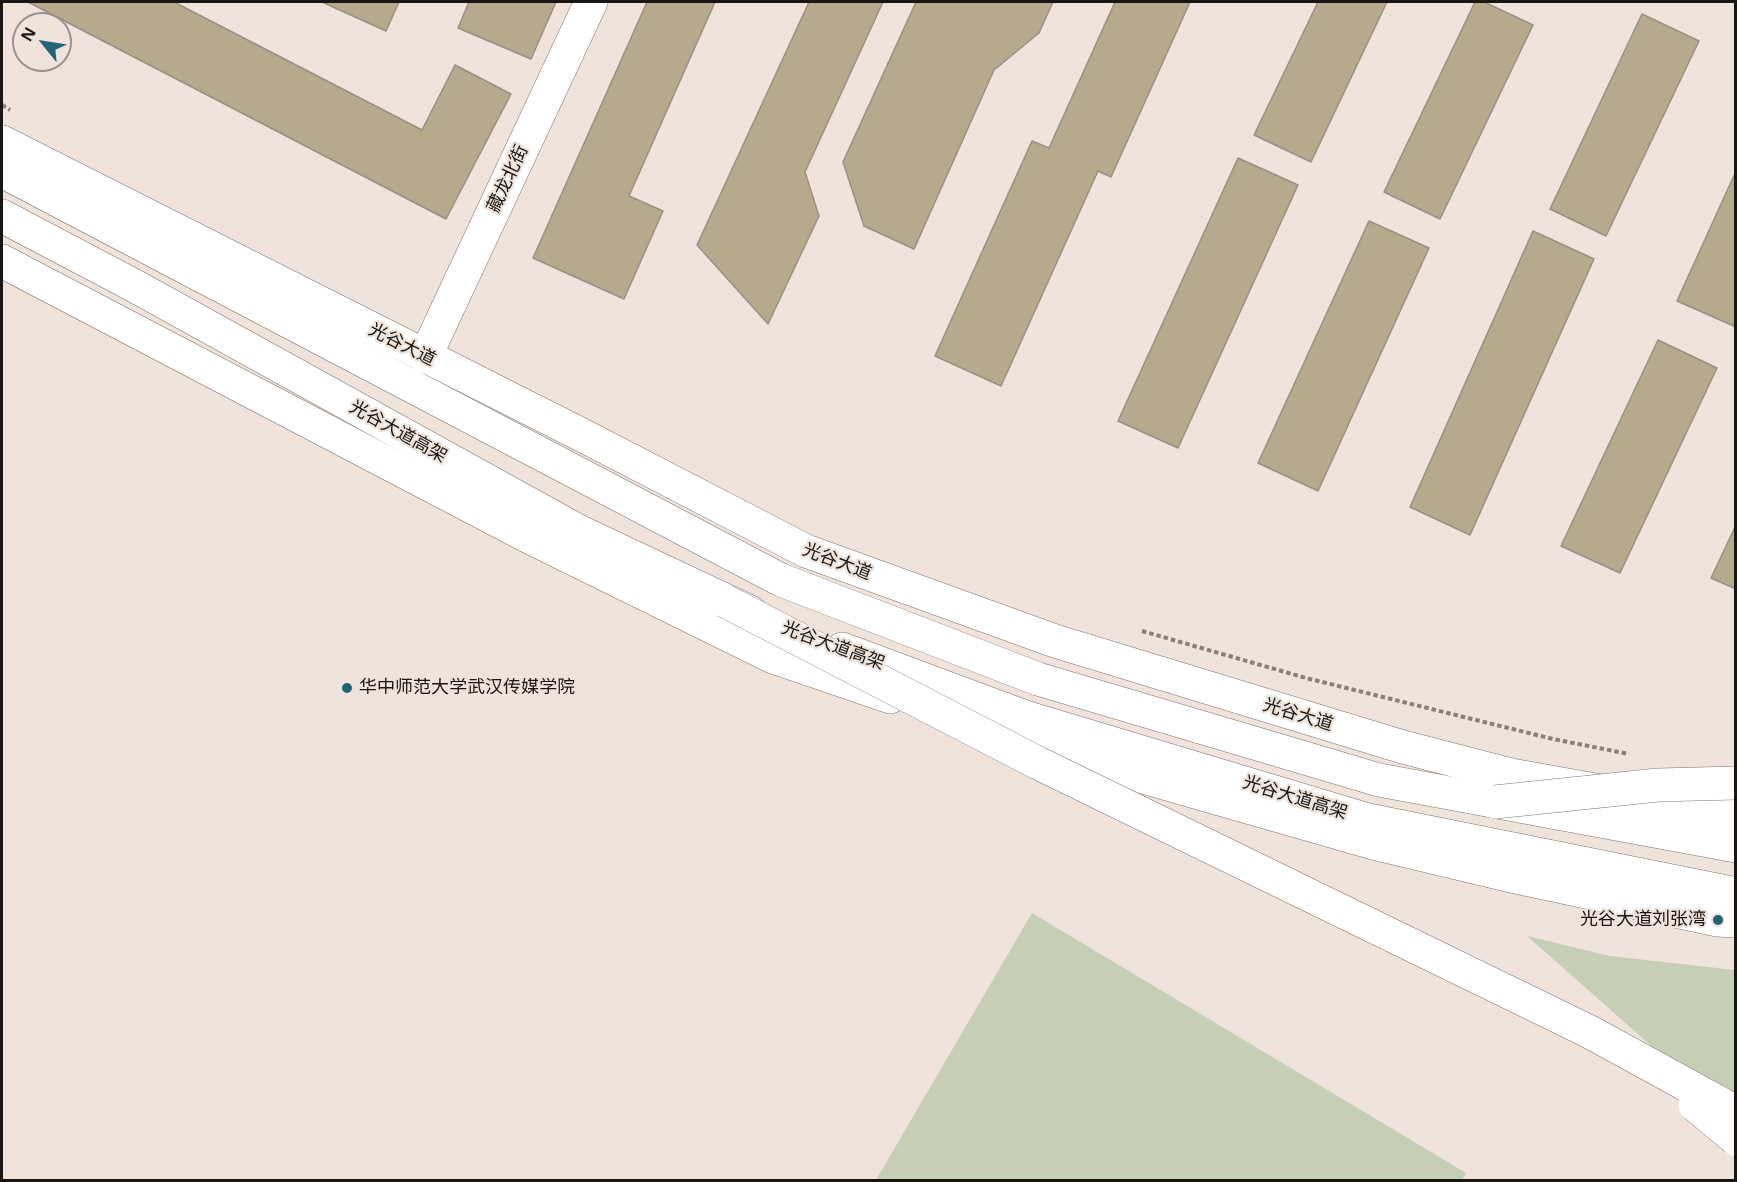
<!DOCTYPE html>
<html>
<head>
<meta charset="utf-8">
<style>
	body { margin:0 }
	#map { position:relative; width:1737px; height:1182px; overflow:hidden; background:#efe3db; font-family:"Noto Sans",sans-serif }
	canvas { display:block }
	.frame { position:absolute; inset:0; border:3px solid #191512; pointer-events:none }
	.north { position:absolute; left:12px; top:12px; width:60px; height:60px; box-sizing:border-box; background:#efe3db; border:2px solid #99918b; border-radius:50%; rotate:300deg; font-size:16px; font-weight:700; line-height:24px; text-align:center; color:#191512 }
	.north::after { content:''; display:block; margin:auto; width:21px; height:27px; background:#226477; clip-path:polygon(50% 0,100% 100%,50% 72%,0 100%) }
</style>
</head>
<body>
<div id="map">
<canvas width="1737" height="1182"></canvas>
<div class="frame"></div>
<div class="north">N</div>
</div>
<script>
const ctx = document.querySelector('canvas').getContext('2d');
ctx.lineJoin = 'round';
function fillPath(path, color) { ctx.fillStyle = color; ctx.fill(path, 'evenodd'); }
const shape = rows => new Path2D(rows.map(r => 'M' + r).join(''));
function trace(path, color, width, dash) { ctx.strokeStyle = color; ctx.lineWidth = width; ctx.lineCap = dash ? 'butt' : 'round'; ctx.setLineDash(dash || []); ctx.stroke(path); }
function drawText(font, color, halo, rows, align = 'center') {
  ctx.font = font + ' "Noto Sans","Noto Sans SC",sans-serif'; ctx.lineWidth = 4.5; ctx.setLineDash([]); ctx.textBaseline = 'middle'; ctx.strokeStyle = halo; ctx.fillStyle = color; for (const [text, x, y, turn = 0] of rows) {
    ctx.save(); ctx.translate(x, y); ctx.rotate((+turn || 0) * Math.PI / 180); ctx.textAlign = isNaN(turn) ? turn : align; if (halo) ctx.strokeText(text, 0, 0); ctx.fillText(text, 0, 0); ctx.restore();
  }
}
fillPath(shape([
	[1032,913,1466,1173,1462,1180,876,1180],
	[1527,936,1610,956,1735,970,1735,1120]
]), '#c7ceb6');
const building = shape([
	[28,2,174,2,422,130,455,65,511,94,446,219,28,2],
	[322,2,399,2,386,31,322,2],
	[469,2,556,2,531,59,458,28,469,2],
	[647,2,715,2,629,196,663,211,624,299,533,258,647,2],
	[809,2,883,2,805,172,819,216,768,324,697,245,809,2],
	[916,2,1053,2,1039,33,994,70,914,249,864,226,843,162,916,2],
	[1115,2,1190,2,1111,177,1098,171,1001,386,935,356,1032,141,1049,148,1115,2],
	[1318,2,1387,2,1311,162,1254,135,1318,2],
	[1475,2,1484,2,1533,25,1440,219,1384,192,1475,2],
	[1642,14,1699,41,1606,236,1550,209,1642,14],
	[1238,158,1298,185,1178,448,1118,421,1238,158],
	[1736,171,1736,327,1677,301,1736,171],
	[1369,221,1429,248,1318,491,1258,463,1369,221],
	[1533,231,1594,259,1470,535,1410,507,1533,231],
	[1658,340,1717,368,1620,573,1561,546,1658,340],
	[1736,525,1736,589,1711,578,1736,525]
]);
fillPath(building, '#b6a98c');
trace(building, '#969186', 1.5);
const minor = shape([
	[425,357,591,2]
]);
const major = shape([
	[2,142,580,434,806,551,1055,641,1403,747,1511,775,1736,815],
	[2,261,527,536,773,657,890,697],
	[1010,739,1373,843,1507,875,1718,920,1736,921]
]);
const highway = shape([
	[2,171,781,580,1038,679,1379,780,1736,846],
	[2,216,133,285,580,532,750,612],
	[842,649,1025,717,1368,820,1736,894]
]);
trace(minor, '#81756e', 34);
trace(major, '#81756e', 34);
trace(highway, '#81756e', 34);
trace(shape([
	[2,105,10,110],
	[1142,631,1306,678,1553,739,1629,754]
]), '#877f79', 4, [4.5, 3]);
trace(minor, '#fff', 33);
trace(major, '#fff', 33);
trace(highway, '#fff', 33);
const highwayBridge = shape([
	[725,601,1038,763,1590,1032,1736,1112],
	[1495,802,1658,785,1736,783],
	[1695,1105,1736,1139]
]);
trace(highwayBridge, '#81756e', 34, []);
trace(highwayBridge, '#fff', 33);
for (const [x, y, r, color] of [
	[347,688,6,"#226477"],
	[1718,920,6,"#226477"]
]) { const dot = new Path2D(); dot.arc(x, y, r, 0, 2 * Math.PI); ctx.fillStyle = color; ctx.fill(dot); trace(dot, '#efe3db', 2); }
drawText('18px', '#191512', '#efe3db', [
	["藏龙北街",508,179,-65],
	["光谷大道",402,345,27],
	["光谷大道高架",398,432,29],
	["光谷大道",837,562,21],
	["光谷大道高架",833,646,20],
	["光谷大道",1298,715,17],
	["光谷大道高架",1295,798,17]
]);
drawText('18px', '#191512', '#efe3db', [
	["华中师范大学武汉传媒学院",359,688],
	["光谷大道刘张湾",1706,920,"right"]
], 'left');
</script>
</body>
</html>
